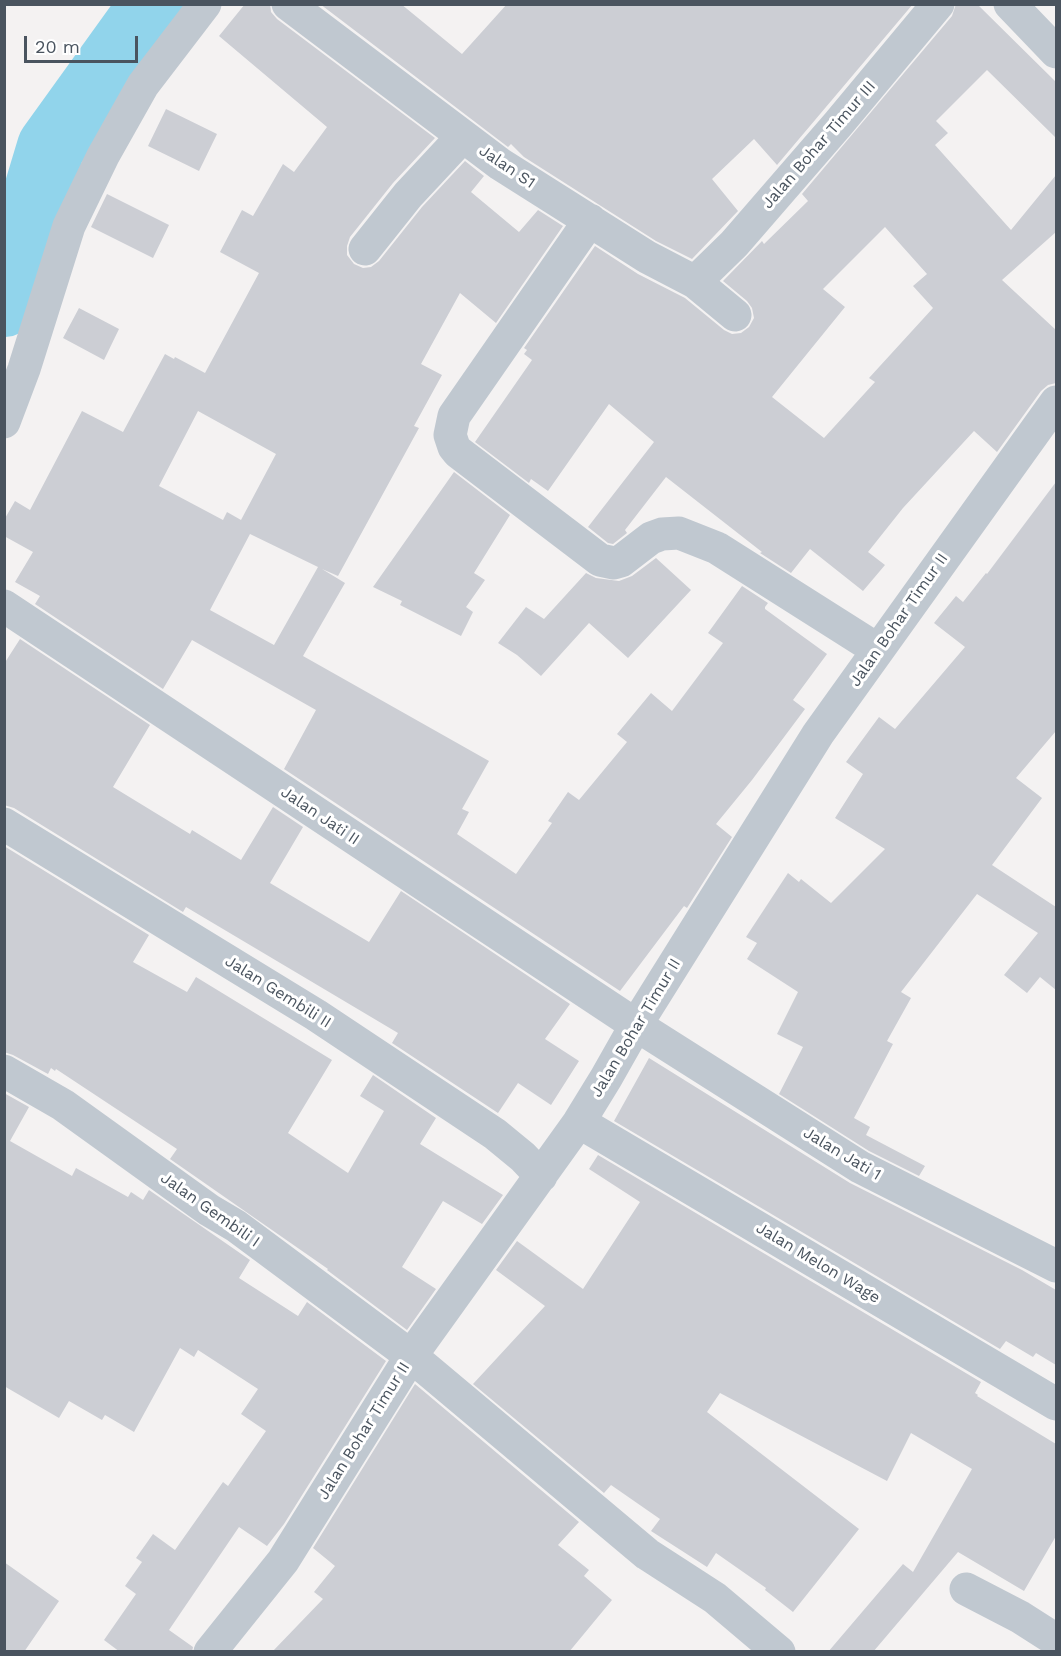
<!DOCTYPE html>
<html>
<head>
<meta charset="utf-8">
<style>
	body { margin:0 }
	#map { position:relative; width:1061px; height:1656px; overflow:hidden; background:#f4f2f2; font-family:"Work Sans",sans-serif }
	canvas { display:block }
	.frame { position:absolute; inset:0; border:6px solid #4a545f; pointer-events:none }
	.scale { position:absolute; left:24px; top:36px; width:114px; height:27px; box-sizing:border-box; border:3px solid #4a545f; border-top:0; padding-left:8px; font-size:18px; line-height:21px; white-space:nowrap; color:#4a545f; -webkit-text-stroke:4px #fff; paint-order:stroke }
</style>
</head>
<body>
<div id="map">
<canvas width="1061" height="1656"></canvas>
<div class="frame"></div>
<div class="scale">20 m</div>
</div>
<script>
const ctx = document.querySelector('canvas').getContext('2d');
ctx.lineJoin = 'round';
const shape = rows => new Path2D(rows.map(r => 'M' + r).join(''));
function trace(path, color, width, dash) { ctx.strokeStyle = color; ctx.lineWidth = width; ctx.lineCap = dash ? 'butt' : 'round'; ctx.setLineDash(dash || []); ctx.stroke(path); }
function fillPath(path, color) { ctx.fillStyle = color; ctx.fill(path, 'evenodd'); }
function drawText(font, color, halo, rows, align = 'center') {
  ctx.font = font + ' "Work Sans",sans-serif'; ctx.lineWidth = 6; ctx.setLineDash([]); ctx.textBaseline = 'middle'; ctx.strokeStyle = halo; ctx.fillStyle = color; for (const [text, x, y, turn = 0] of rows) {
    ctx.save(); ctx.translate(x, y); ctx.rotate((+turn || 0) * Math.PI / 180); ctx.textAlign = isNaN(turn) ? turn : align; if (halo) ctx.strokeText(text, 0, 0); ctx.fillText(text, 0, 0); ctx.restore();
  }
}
trace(shape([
	[4,303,51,147,154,4]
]), '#91d4eb', 68);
fillPath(shape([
	[245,4,270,4,271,12,277,19,435,138,393,183,350,237,347,246,347,255,354,264,363,268,371,267,379,261,422,207,465,161,484,176,471,192,519,232,538,210,563,226,496,323,460,293,421,364,442,375,414,426,419,428,338,576,322,569,345,583,303,656,489,761,462,809,469,812,457,834,516,874,552,823,548,821,568,792,579,800,627,742,617,734,651,693,672,711,723,643,708,633,742,586,768,603,765,607,765,609,827,654,793,700,805,709,752,780,716,824,732,837,687,908,684,906,620,991,284,769,316,710,192,640,163,689,35,604,40,596,15,582,33,552,4,536,4,520,15,501,30,510,82,411,123,432,165,354,174,359,175,357,205,373,259,273,220,252,242,210,253,216,283,164,294,172,327,127,219,36],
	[198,411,276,454,241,520,227,512,223,520,159,486],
	[250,534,318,567,274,645,210,610],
	[320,4,401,4,462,54,507,4,913,4,777,165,754,139,712,179,738,211,692,259,656,241,524,157,511,144,508,147],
	[956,4,977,4,1056,82,1056,138,987,70,936,121,948,133,935,145,1011,230,1056,175,1056,232,1002,280,1056,330,1056,383,1048,385,1041,391,997,452,974,431,903,508,868,552,885,565,863,591,810,549,791,573,760,553,762,552,666,477,625,530,627,533,613,544,608,543,588,527,654,442,609,404,548,491,531,479,529,483,475,442,532,360,524,354,527,350,524,348,595,246,638,274,685,298,724,330,732,334,741,333,749,327,754,318,752,308,747,301,723,281,762,241,764,244,808,201,802,194,952,16],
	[885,227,927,274,913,286,933,308,869,378,875,382,824,438,772,397,845,307,823,289],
	[166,109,217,134,199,171,148,146],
	[107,194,169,225,153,258,91,227],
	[79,308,119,329,104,360,63,338],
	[454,472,510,515,474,573,485,580,466,607,473,612,461,636,400,605,402,601,373,587],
	[1056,482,1056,731,1016,778,1042,798,992,865,1056,907,1056,990,1040,977,1027,993,1004,975,1038,933,977,894,901,992,911,998,887,1041,893,1044,854,1118,870,1127,866,1135,925,1166,919,1176,869,1151,779,1094,803,1047,777,1034,798,992,747,959,757,943,746,937,788,873,799,882,801,879,831,903,885,849,835,818,863,774,846,762,879,717,895,729,965,647,934,623,956,596,963,602,986,573,987,574],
	[656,558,691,590,628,658,589,623,541,676,517,655,498,643,526,607,544,619,586,573,596,578,619,581,632,576],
	[20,639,150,725,113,787,190,834,192,830,241,860,273,807,303,827,270,883,369,942,401,891,570,1004,545,1039,579,1061,551,1105,518,1083,498,1113,392,1043,398,1033,186,907,183,912,14,808,4,805,4,664],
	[4,846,149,935,133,962,187,992,196,977,332,1060,288,1133,348,1173,384,1111,360,1096,373,1075,436,1118,420,1144,503,1195,482,1224,443,1201,402,1267,436,1289,407,1330,327,1270,328,1269,170,1159,177,1149,56,1069,55,1071,51,1068,48,1074,13,1055,4,1052],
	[649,1058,850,1183,1022,1270,1056,1290,1056,1365,1036,1353,1033,1357,1006,1341,1000,1349,614,1121],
	[4,1093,29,1107,10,1141,72,1176,76,1168,128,1197,131,1192,143,1200,149,1190,250,1260,239,1278,298,1316,307,1302,386,1361,284,1524,267,1546,239,1527,169,1630,193,1647,192,1652,120,1652,104,1640,136,1594,125,1586,142,1562,136,1558,153,1534,175,1550,223,1482,228,1486,266,1431,241,1414,258,1389,198,1350,194,1357,180,1348,134,1432,105,1415,102,1420,69,1401,59,1418,4,1386],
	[598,1155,981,1382,975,1393,978,1395,977,1396,1056,1444,1056,1536,1024,1591,958,1552,873,1652,828,1652,903,1564,913,1572,972,1469,911,1433,887,1481,720,1393,707,1412,859,1529,793,1612,765,1590,766,1588,716,1553,707,1567,651,1531,660,1519,611,1485,604,1493,473,1384,545,1306,496,1270,517,1241,583,1289,640,1202,589,1169],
	[415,1384,579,1522,558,1545,589,1570,584,1576,612,1600,569,1652,272,1652,323,1599,314,1592,335,1566,313,1548],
	[4,1562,59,1601,24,1652,4,1652]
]), '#ccced4');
trace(shape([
	[288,4,500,164,647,257,695,282,735,315],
	[1010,4,1056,52],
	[590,220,454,416,450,435,454,447,458,452,600,560,614,563,621,561,651,538,662,534,679,533,717,548,878,650],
	[365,249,408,195,463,136],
	[695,282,734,244,838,124,938,4],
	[4,422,24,369,69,226,103,156,143,85,205,4],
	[4,606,636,1025,860,1167,1056,1266],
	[4,824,316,1015,495,1134,523,1157,541,1176],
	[4,1071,63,1105,209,1210,236,1226,411,1356,647,1554,715,1598,779,1652],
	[579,1122,1056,1404],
	[966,1589,1020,1617,1056,1640],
	[210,1652,283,1561,411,1356,579,1122,606,1078,636,1025,818,734,1056,402]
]), '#c0c8d0', 33);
drawText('16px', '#4a545f', '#fff', [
	["Jalan Bohar Timur III",819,145,-49],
	["Jalan S1",507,167,34],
	["Jalan Bohar Timur II",899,620,-55],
	["Jalan Jati II",320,816,34],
	["Jalan Gembili II",278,992,32],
	["Jalan Bohar Timur II",636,1028,-59],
	["Jalan Jati 1",842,1154,31],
	["Jalan Gembili I",210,1210,35],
	["Jalan Melon Wage",818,1263,31],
	["Jalan Bohar Timur II",364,1431,-58]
]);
</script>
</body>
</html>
